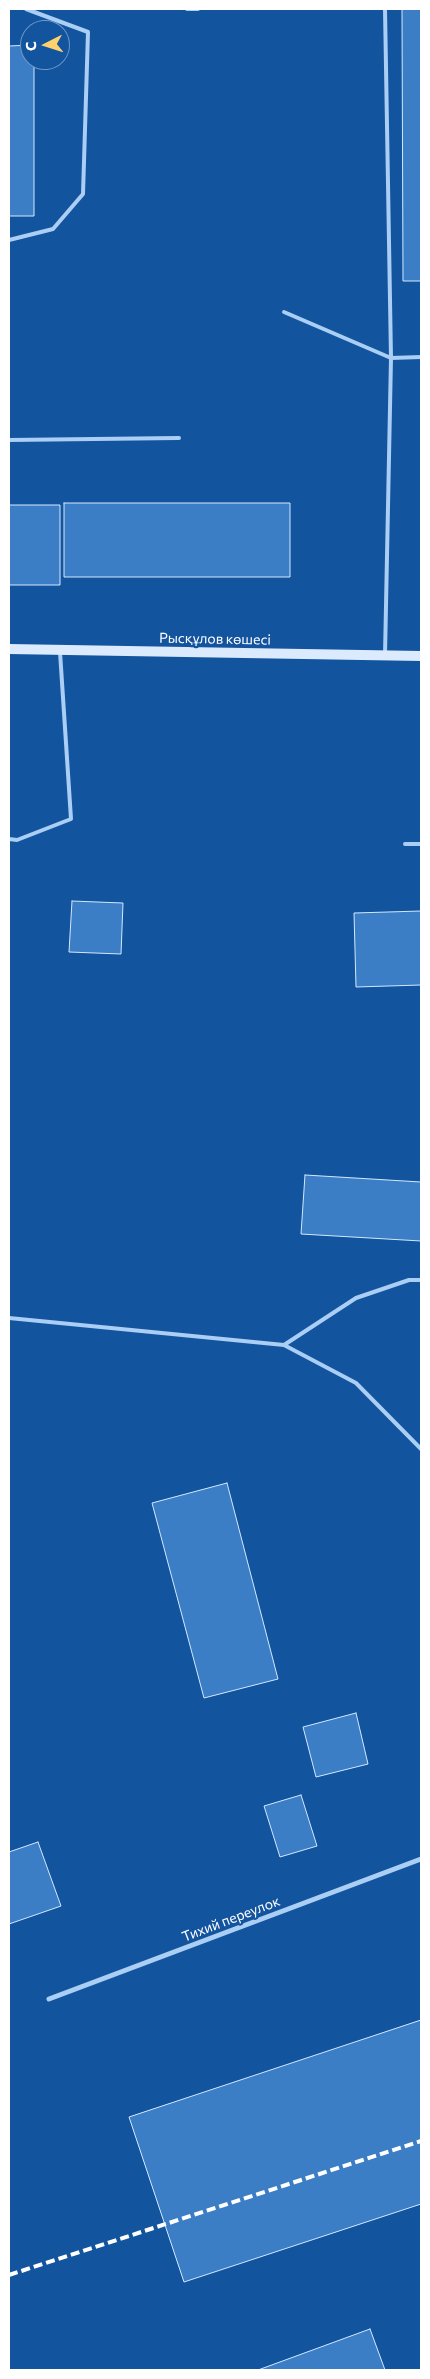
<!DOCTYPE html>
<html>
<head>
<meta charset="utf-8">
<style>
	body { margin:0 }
	#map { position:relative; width:430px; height:2379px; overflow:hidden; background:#13549f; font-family:Commissioner,sans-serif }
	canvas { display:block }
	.frame { position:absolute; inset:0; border:10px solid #fff; pointer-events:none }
	.north { position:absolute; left:20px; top:20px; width:50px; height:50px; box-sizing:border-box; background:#13549f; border:1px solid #7198c5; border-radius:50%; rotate:265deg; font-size:14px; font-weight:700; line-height:20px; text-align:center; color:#fff }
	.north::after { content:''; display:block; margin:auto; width:18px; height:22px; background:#ffd16e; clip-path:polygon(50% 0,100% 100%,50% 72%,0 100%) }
</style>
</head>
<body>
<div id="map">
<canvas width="430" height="2379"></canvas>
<div class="frame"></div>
<div class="north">С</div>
</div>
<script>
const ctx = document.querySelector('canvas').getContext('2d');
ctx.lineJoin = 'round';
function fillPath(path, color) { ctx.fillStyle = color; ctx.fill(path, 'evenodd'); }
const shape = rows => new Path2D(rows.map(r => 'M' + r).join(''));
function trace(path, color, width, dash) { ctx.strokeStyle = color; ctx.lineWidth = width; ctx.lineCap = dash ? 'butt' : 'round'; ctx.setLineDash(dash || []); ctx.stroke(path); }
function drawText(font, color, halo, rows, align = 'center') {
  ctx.font = font + ' Commissioner,sans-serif'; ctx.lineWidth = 4.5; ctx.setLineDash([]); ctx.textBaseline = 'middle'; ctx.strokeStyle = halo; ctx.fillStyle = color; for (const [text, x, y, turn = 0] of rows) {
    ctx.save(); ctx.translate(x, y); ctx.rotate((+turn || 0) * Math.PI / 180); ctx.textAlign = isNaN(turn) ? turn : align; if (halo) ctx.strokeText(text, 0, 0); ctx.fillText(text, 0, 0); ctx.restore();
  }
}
const building = shape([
	[402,9,421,9,421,281,403,281,402,9],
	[30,45,30,60,34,60,34,216,9,216,9,46,30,45],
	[64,503,290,503,290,577,64,577,64,503],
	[9,505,60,505,60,585,9,585,9,505],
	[72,901,123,903,121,954,69,952,72,901],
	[421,911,421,985,356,987,354,913,421,911],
	[305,1175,421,1182,421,1241,301,1234,305,1175],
	[227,1483,278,1679,204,1698,152,1503,227,1483],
	[356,1713,368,1764,316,1777,303,1727,356,1713],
	[301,1795,317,1846,280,1857,264,1806,301,1795],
	[38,1842,61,1906,9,1924,9,1852,38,1842],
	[421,2020,421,2204,184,2282,129,2117,421,2020],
	[370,2329,385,2370,258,2370,370,2329]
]);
fillPath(building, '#3c7ec6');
trace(building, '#d3e8fe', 1);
trace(shape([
	[187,9,198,9],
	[9,240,53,229,83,194,88,32,26,9],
	[284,312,391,358,385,9],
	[9,440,179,438],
	[385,655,391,358,421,357],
	[9,839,17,840,71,819,60,652],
	[405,844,421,844],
	[9,1318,284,1345,356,1383,421,1449],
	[284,1345,356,1298,409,1280,421,1280]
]), '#abcef4', 4);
trace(shape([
	[49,1999,421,1859]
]), '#abcef4', 5);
trace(shape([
	[9,649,421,656]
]), '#dbebfd', 10);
trace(shape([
	[9,2275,421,2141]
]), '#fff', 4, [9, 4]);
drawText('14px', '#fff', '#13549f', [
	["Рысқұлов көшесі",215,639,1],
	["Тихий переулок",231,1919,-21]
]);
</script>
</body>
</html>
